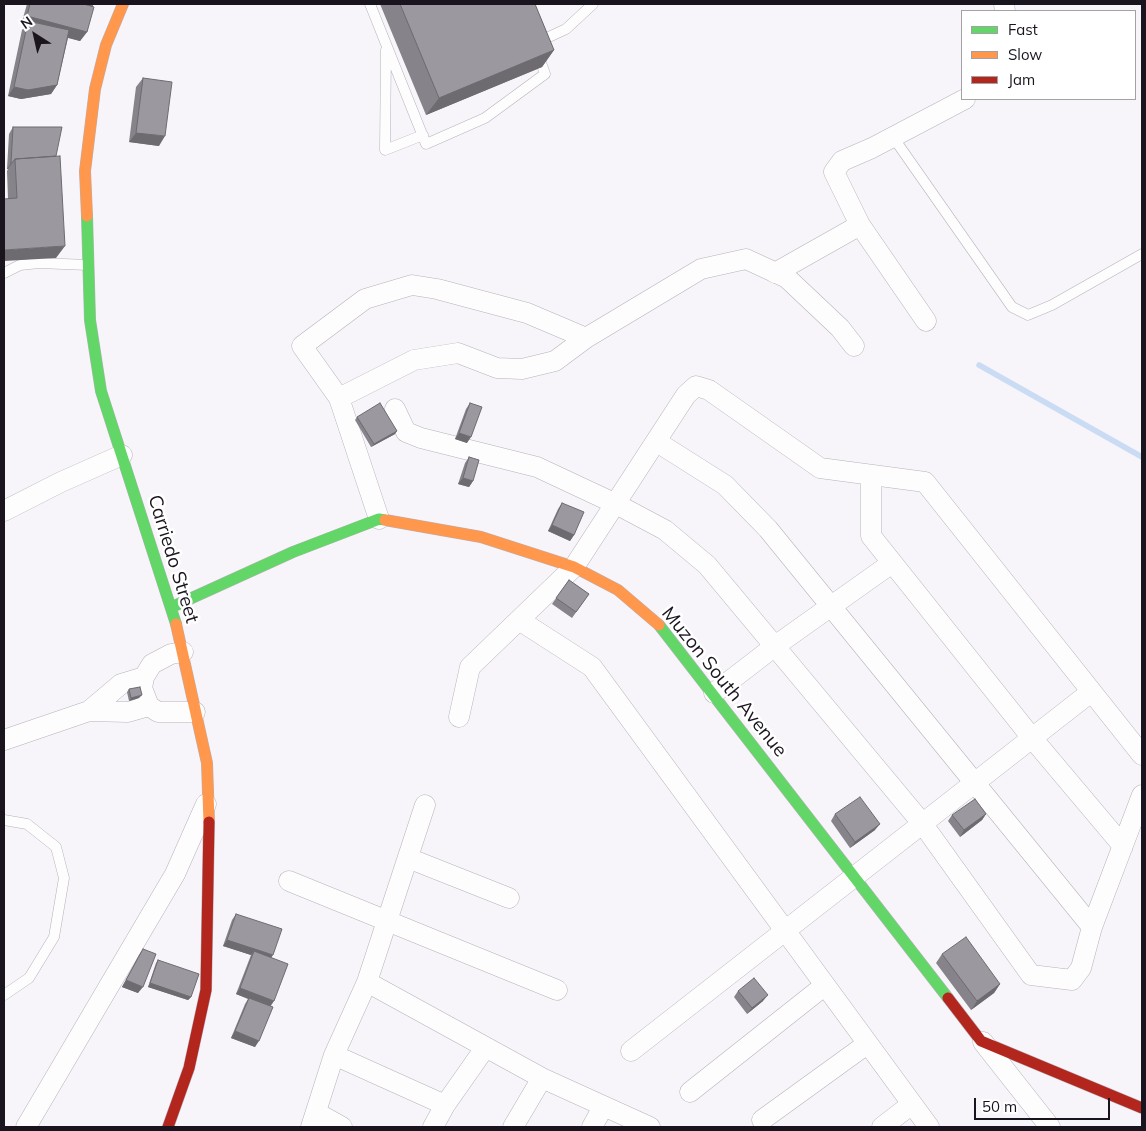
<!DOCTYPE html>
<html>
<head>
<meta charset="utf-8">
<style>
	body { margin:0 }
	#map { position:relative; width:1146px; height:1131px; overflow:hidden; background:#f7f4fa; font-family:Mulish,sans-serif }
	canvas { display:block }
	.frame { position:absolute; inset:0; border:5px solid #1a141f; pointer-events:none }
	.legend { position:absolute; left:961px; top:10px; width:175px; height:90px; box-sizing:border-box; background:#fff; border:1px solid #a3a1a5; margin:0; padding:6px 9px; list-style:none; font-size:15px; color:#1a141f }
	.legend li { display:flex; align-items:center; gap:10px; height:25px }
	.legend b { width:25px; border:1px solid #a3a1a5 }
	.north { position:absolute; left:10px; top:10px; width:50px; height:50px; -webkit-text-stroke:4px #fff; paint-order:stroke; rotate:325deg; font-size:14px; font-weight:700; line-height:20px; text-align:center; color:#1a141f }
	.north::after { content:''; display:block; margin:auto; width:18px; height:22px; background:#1a141f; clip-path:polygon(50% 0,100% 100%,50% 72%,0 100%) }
	.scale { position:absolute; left:974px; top:1098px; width:136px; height:22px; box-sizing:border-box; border:2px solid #1a141f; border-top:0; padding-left:6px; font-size:15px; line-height:18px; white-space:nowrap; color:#1a141f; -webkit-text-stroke:4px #fff; paint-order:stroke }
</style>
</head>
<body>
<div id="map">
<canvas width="1146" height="1131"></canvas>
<div class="frame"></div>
<ul class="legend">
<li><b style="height:6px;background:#63d668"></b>Fast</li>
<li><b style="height:6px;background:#ff974d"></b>Slow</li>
<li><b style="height:6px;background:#b3261e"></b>Jam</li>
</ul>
<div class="north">N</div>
<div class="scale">50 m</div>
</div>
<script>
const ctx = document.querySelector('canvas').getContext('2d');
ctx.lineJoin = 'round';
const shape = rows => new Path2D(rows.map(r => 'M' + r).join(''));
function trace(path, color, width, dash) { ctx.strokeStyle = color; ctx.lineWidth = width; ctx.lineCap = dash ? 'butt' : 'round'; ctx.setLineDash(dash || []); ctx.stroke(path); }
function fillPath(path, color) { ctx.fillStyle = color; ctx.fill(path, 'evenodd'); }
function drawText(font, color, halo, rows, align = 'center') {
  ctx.font = font + ' Mulish,sans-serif'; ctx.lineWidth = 5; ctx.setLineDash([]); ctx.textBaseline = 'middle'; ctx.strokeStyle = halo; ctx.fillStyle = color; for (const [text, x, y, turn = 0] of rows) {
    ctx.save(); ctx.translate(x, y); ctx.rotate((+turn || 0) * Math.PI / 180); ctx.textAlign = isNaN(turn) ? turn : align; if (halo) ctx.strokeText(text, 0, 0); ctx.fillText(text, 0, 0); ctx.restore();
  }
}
trace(shape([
	[979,365,1142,457]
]), '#cadcf4', 5.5);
const lane = shape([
	[370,4,426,144,485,118,545,74,538,54],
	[538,42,566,29,593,4],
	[386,50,385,150,423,135],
	[893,137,1012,307,1028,315,1052,305,1142,254],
	[4,273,20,265,39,263,88,265],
	[4,820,27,824,56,847,64,878,54,937,29,978,4,995]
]);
const street = shape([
	[1004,4,1005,11],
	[860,225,926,321],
	[775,273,860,225,834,172,842,161,872,148,965,99],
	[339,398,414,360,458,353,497,368,522,369,555,361,586,338],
	[395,409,406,432,421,438,537,467,616,504,665,530,707,565,922,823,1031,975,1072,980,1081,968,1092,927,1142,795],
	[657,442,725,485,768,529,1092,927],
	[871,475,871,536,1032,738,1123,846],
	[4,511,61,482,122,455],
	[379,519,339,398,302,346,365,299,412,285,437,289,527,313,586,338,701,269,746,259,787,278,840,328,854,346],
	[519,620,592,667,929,1127],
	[183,652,171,654,152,664,144,677,142,688,149,706,158,712,195,712],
	[714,693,775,646,892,563],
	[89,711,121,684,144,677],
	[459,717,470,667,574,567,686,395,696,386,709,390,820,468,925,482,1142,755],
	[4,740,89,711,128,712,149,706],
	[408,858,509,898],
	[289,881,557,990],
	[367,982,542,1078,650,1127],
	[983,1042,1050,1127],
	[631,1051,1091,692],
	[334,1055,445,1105],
	[690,1092,824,986],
	[317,1113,342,1127],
	[762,1120,867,1044],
	[26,1127,175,874,206,804],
	[311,1127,334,1055,367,982,425,805],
	[433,1127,445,1105,485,1048],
	[513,1127,542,1078],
	[592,1127,603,1107],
	[882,1127,912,1104]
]);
const fast = shape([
	[87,216,90,320,101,391,176,624],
	[172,607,293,552,379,519,385,520],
	[659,625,948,998]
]);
const slow = shape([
	[87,216,85,171,95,89,106,45,123,4],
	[385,520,481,537,574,567,618,590,659,625],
	[176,624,207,763,209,822]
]);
const jam = shape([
	[948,998,981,1041,1142,1108],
	[168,1127,189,1068,206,990,209,822]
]);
trace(lane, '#b6b2ba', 11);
trace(street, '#b6b2ba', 21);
trace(fast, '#b6b2ba', 12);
trace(slow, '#b6b2ba', 12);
trace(jam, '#b6b2ba', 12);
trace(lane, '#fefdfe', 10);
trace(street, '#fefdfe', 20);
trace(fast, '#63d668', 11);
trace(slow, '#ff974d', 11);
trace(jam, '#b3261e', 11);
fillPath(shape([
	[27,4,93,4,87,32,80,41,68,38,57,85,51,94,21,99,8,96,22,30,25,26,21,25],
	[380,4,535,4,554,50,542,67,426,115],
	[143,78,159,146,129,142,136,87],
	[13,127,56,156,56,258,8,199,7,171,8,169,7,169,9,134],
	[470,403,467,443,455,439,466,409],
	[357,417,395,434,371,447,355,420],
	[469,457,473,481,469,487,458,484,465,463],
	[562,503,574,535,570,541,548,531,558,509],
	[569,580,589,594,572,618,552,604],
	[129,689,139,698,129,701,127,692],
	[835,814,875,830,850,848,831,821],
	[986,814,982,820,960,837,948,821,952,815],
	[236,914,271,957,270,1006,255,1047,231,1038,245,1004,248,999,236,994,251,955,223,946,232,920],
	[143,949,138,993,122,987,139,955],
	[942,954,1000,984,994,993,971,1010,936,963],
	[158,960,191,997,188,1000,148,987,156,963],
	[738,991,763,1001,747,1014,734,997]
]), '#86838a');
fillPath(shape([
	[27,16,87,32,80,41,27,26,28,21,25,26,21,25],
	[554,50,542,67,426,115,439,98],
	[57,85,51,94,21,99,8,96,14,87],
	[136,133,165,136,159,146,129,142],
	[11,163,12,163,8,169,7,169],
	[65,246,56,258,4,261,4,250],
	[397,431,395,434,371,447,374,444],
	[459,433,471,437,467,443,455,439],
	[463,478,473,481,469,487,458,484],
	[552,525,574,535,570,541,548,531],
	[142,695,139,698,129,701,131,698],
	[986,814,982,820,960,837,964,830],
	[880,824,875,830,850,848,855,842],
	[227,940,273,955,269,961,254,951,251,955,223,946],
	[126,980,143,987,138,993,122,987],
	[150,983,191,997,188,1000,148,987],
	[1000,984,994,993,971,1010,977,1001],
	[240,988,274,1001,270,1007,236,994],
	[768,995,763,1001,747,1014,752,1008],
	[235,1031,259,1041,255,1047,231,1038]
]), '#6d6a70');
const building = shape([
	[30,4,84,4,94,7,87,32,27,16,30,4],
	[84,4,93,4,92,6,84,4],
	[400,4,535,4,554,50,439,98,400,4],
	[28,21,69,30,57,85,28,90,14,87,28,21],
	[143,78,172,82,165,136,136,133,143,78],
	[13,127,62,127,56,156,15,159,12,163,11,163,13,127],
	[60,156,65,246,4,250,4,199,17,198,15,159,60,156],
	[380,403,397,431,374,444,357,417,380,403],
	[470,403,482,407,471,437,459,433,470,403],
	[469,457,479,460,473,481,463,478,469,457],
	[562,503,584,512,574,535,552,525,562,503],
	[569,580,589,594,576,612,556,598,569,580],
	[140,687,142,695,131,698,129,689,140,687],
	[860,797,880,824,855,842,835,814,860,797],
	[975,799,986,814,964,830,952,815,975,799],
	[236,914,282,929,273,955,227,940,236,914],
	[966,937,1000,984,977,1001,942,954,966,937],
	[143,949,156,954,143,987,126,980,143,949],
	[254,951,288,964,274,1001,240,988,254,951],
	[158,960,199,974,191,997,150,983,158,960],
	[754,978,768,995,752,1008,738,991,754,978],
	[249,998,273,1007,259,1041,235,1031,249,998]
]);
fillPath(building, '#9c98a0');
trace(building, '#6d6a70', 1);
drawText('19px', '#1a141f', '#fff', [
	["Carriedo Street",173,559,73],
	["Muzon South Avenue",724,682,51]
]);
</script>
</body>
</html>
